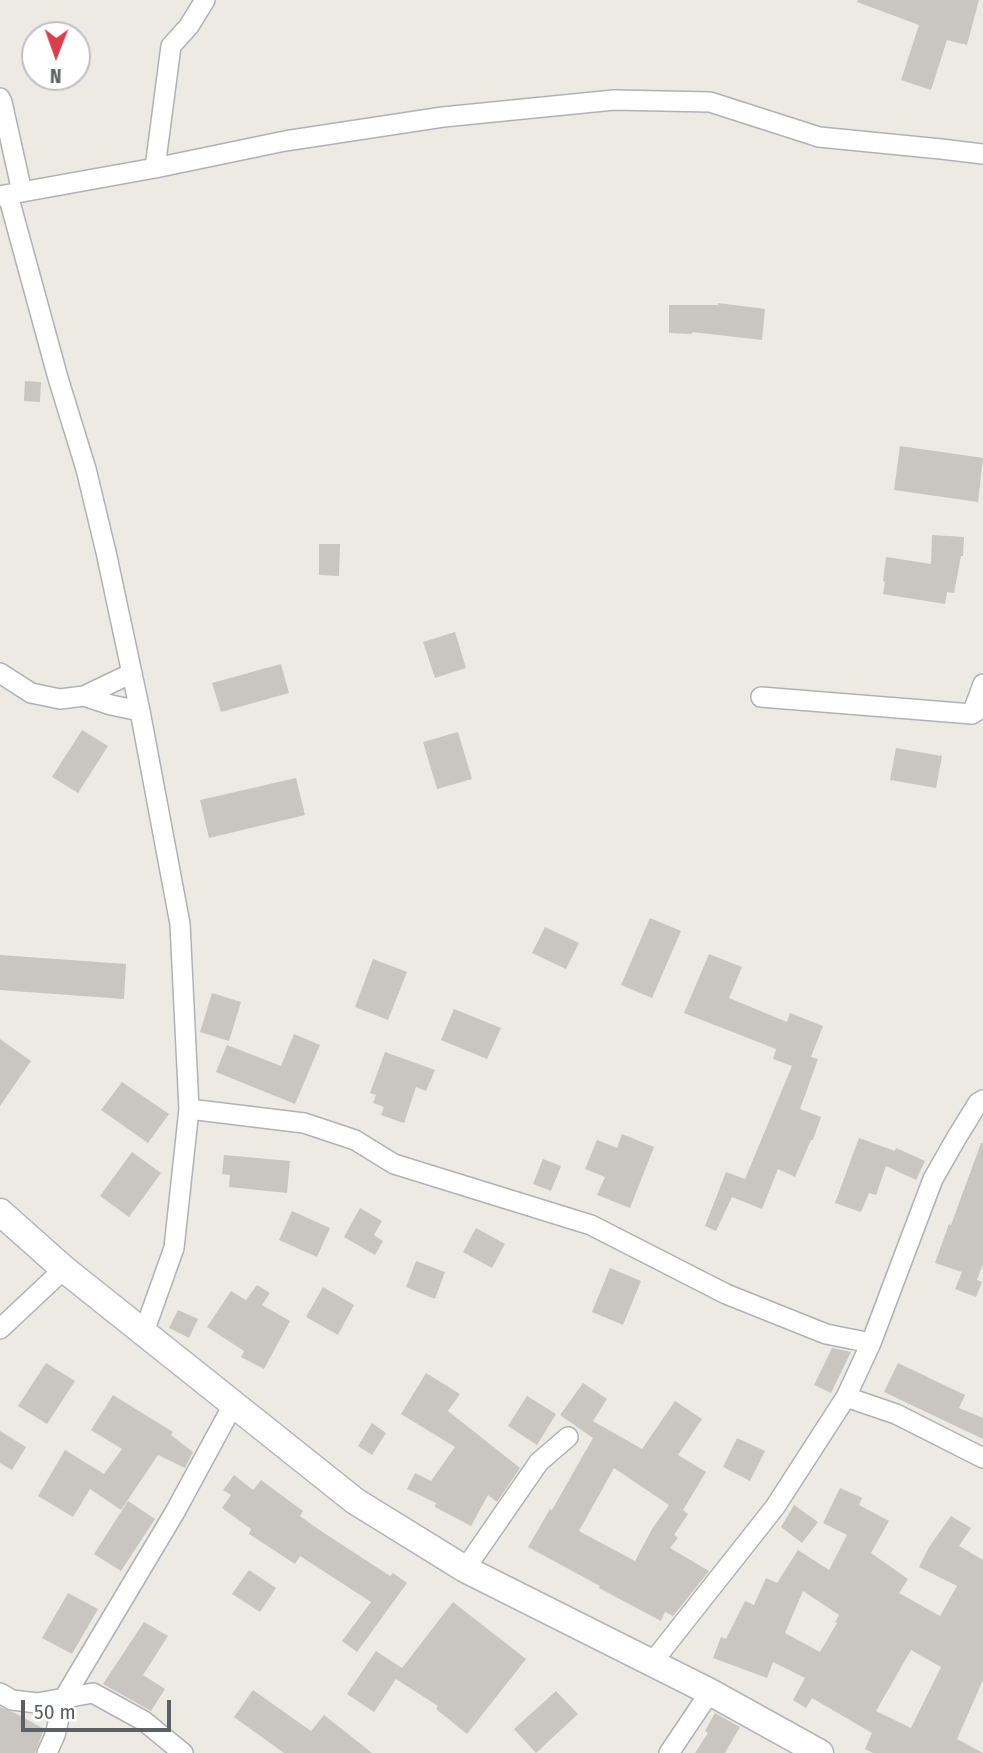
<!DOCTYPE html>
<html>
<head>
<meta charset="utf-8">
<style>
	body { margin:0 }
	#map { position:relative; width:983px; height:1753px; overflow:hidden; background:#edeae4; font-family:"Fira Sans Condensed",sans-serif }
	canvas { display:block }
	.north { position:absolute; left:21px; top:21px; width:70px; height:70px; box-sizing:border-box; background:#fff; border:2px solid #bebfc1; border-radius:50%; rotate:181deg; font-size:19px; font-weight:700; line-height:28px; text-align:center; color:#5c6063 }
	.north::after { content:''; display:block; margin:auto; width:24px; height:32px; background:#d93f4b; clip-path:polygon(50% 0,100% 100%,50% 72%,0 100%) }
	.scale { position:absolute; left:21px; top:1700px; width:150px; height:32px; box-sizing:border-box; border:4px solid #5c6063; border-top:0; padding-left:9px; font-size:21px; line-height:24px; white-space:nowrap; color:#5c6063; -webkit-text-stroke:5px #fff; paint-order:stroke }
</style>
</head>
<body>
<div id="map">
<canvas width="983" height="1753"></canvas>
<div class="north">N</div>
<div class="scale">50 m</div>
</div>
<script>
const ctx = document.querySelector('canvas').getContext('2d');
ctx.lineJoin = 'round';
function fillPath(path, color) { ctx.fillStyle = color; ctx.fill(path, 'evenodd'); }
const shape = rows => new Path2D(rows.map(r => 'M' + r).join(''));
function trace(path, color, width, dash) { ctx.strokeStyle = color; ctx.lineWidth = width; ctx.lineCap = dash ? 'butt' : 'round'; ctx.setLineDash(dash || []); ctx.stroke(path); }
fillPath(shape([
	[858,0,979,0,967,45,947,40,931,90,901,80,919,25,857,2],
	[718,303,765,309,762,340,692,332,692,334,669,333,669,305,718,305],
	[25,381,41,382,40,402,24,401],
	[900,446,983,458,978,502,894,490],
	[932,535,964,537,963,556,961,556,954,593,947,592,945,604,883,594,885,582,883,581,886,557,931,564],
	[319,544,340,544,339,576,319,575],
	[455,632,466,668,435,678,423,642],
	[281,664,289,693,221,712,212,683],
	[82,730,108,746,78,793,52,777],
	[458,732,472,779,437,789,423,742],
	[896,748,942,756,936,788,890,780],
	[296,778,305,815,209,838,200,800],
	[650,918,681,931,652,998,621,985],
	[545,927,579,943,566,969,532,953],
	[709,954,742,967,729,998,787,1022,790,1013,823,1026,811,1057,818,1059,800,1109,821,1117,813,1140,811,1140,795,1177,778,1169,762,1209,732,1197,716,1231,705,1226,726,1172,745,1179,792,1066,773,1059,776,1049,684,1013],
	[0,955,126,964,124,999,0,990],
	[373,959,407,972,388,1020,355,1007],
	[212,993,241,1002,229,1041,200,1032],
	[454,1009,501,1028,487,1059,441,1040],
	[294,1034,320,1045,295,1104,216,1072,227,1045,281,1066],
	[0,1039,31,1061,0,1106],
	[385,1052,435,1070,426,1091,416,1087,404,1123,381,1115,384,1107,373,1103,376,1095,370,1093],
	[122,1082,169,1114,148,1143,101,1110],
	[622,1134,654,1147,630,1208,597,1195,605,1177,585,1169,597,1140,617,1148],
	[859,1138,895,1151,896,1148,925,1161,916,1180,886,1166,876,1195,869,1193,861,1212,835,1203],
	[981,1143,983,1143,983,1264,977,1280,982,1282,976,1297,955,1289,962,1272,935,1263,949,1224,951,1225],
	[132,1152,161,1173,129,1217,100,1196],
	[224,1155,290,1161,287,1193,229,1187,230,1175,222,1174],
	[543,1159,561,1166,551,1191,533,1184],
	[360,1208,382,1221,374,1235,383,1241,375,1255,344,1237],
	[292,1211,330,1228,317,1257,279,1240],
	[476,1228,505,1244,492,1268,463,1252],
	[416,1261,445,1272,435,1299,406,1287],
	[610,1268,641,1281,623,1325,592,1312],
	[257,1285,270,1293,262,1305,290,1321,264,1369,241,1357,244,1351,207,1327,231,1291,246,1300],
	[323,1287,354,1305,338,1335,306,1317],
	[178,1310,198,1319,189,1338,169,1328],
	[832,1348,851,1352,831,1393,814,1385],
	[46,1363,75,1381,47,1424,18,1406],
	[898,1363,965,1395,959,1408,983,1418,983,1439,884,1392],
	[426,1373,460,1394,448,1411,520,1468,497,1502,488,1495,471,1526,435,1507,436,1503,407,1489,415,1473,431,1481,455,1447,401,1414],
	[583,1383,607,1399,593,1421,642,1449,675,1401,702,1419,678,1455,706,1472,683,1510,688,1514,674,1535,678,1538,670,1548,709,1571,673,1616,665,1612,661,1621,599,1588,600,1586,528,1547,550,1509,552,1510,593,1438,560,1415],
	[614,1468,669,1505,652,1529,635,1561,579,1531],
	[113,1395,173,1432,171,1435,193,1452,185,1468,158,1455,121,1510,90,1489,73,1517,38,1496,65,1450,104,1474,122,1449,91,1430],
	[527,1396,556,1414,537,1445,508,1426],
	[372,1423,386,1433,372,1455,358,1446],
	[0,1431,26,1447,12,1470,0,1463],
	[737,1438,765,1451,750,1481,723,1467],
	[234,1475,253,1490,261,1480,303,1511,300,1516,318,1529,390,1576,393,1573,407,1583,357,1652,342,1641,371,1602,300,1556,295,1564,249,1534,251,1529,222,1508,231,1495,223,1490],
	[840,1488,862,1498,859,1505,889,1521,871,1553,908,1579,899,1593,940,1616,957,1586,919,1567,929,1547,951,1516,971,1528,959,1546,983,1560,983,1680,957,1739,983,1753,873,1753,865,1749,872,1733,812,1698,806,1708,793,1700,805,1678,773,1662,767,1678,713,1658,721,1637,726,1639,745,1601,754,1605,766,1578,777,1583,798,1550,829,1570,847,1535,823,1523],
	[803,1591,839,1615,835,1622,837,1623,820,1652,785,1633],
	[911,1650,941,1667,911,1728,876,1711],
	[128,1501,155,1519,121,1571,94,1554],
	[794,1505,818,1522,802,1543,781,1527],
	[249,1570,276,1588,260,1612,232,1594],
	[68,1593,98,1609,72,1654,42,1638],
	[453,1602,526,1659,467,1734,436,1709,438,1706,396,1679,374,1712,347,1694,376,1651,402,1668],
	[144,1622,168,1636,143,1675,165,1689,151,1711,103,1684],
	[253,1690,311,1731,324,1715,372,1753,284,1753,234,1717],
	[556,1691,578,1714,536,1753,514,1729],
	[0,1707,15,1713,44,1729,35,1753,0,1753],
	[715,1713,740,1727,725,1753,695,1753,708,1733,705,1731]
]), '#c9c5c1');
const minor = shape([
	[0,98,2,102,22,192],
	[155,168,171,46,189,26,205,0],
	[8,195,58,378,86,469,106,552,140,711,180,924,189,1109,174,1248,144,1332],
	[0,196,155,168,285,141,443,117,614,100,710,102,819,137,941,149,983,154],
	[0,673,31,693,60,699,84,696,132,673],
	[84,696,111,705,140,711],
	[761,697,972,714,983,707],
	[972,714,983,684],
	[189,1109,304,1123,355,1140,394,1164,591,1225,726,1294,826,1334,871,1343],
	[0,1329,64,1269],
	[846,1397,896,1414,983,1458],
	[465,1569,539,1462,568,1437],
	[651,1664,775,1507,846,1397,871,1343,933,1179,957,1137,978,1103,983,1100],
	[0,1693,12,1700,37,1703,93,1693,144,1721,183,1753],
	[47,1753,55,1735,64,1698,175,1512,233,1405],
	[669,1753,710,1692]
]);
const secondary = shape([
	[0,1212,64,1269,355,1501,465,1569,710,1692,820,1753]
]);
trace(minor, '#afb2b5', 22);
trace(secondary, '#b1b4b8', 29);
trace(minor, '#fff', 19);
trace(secondary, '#fff', 26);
</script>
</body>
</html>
